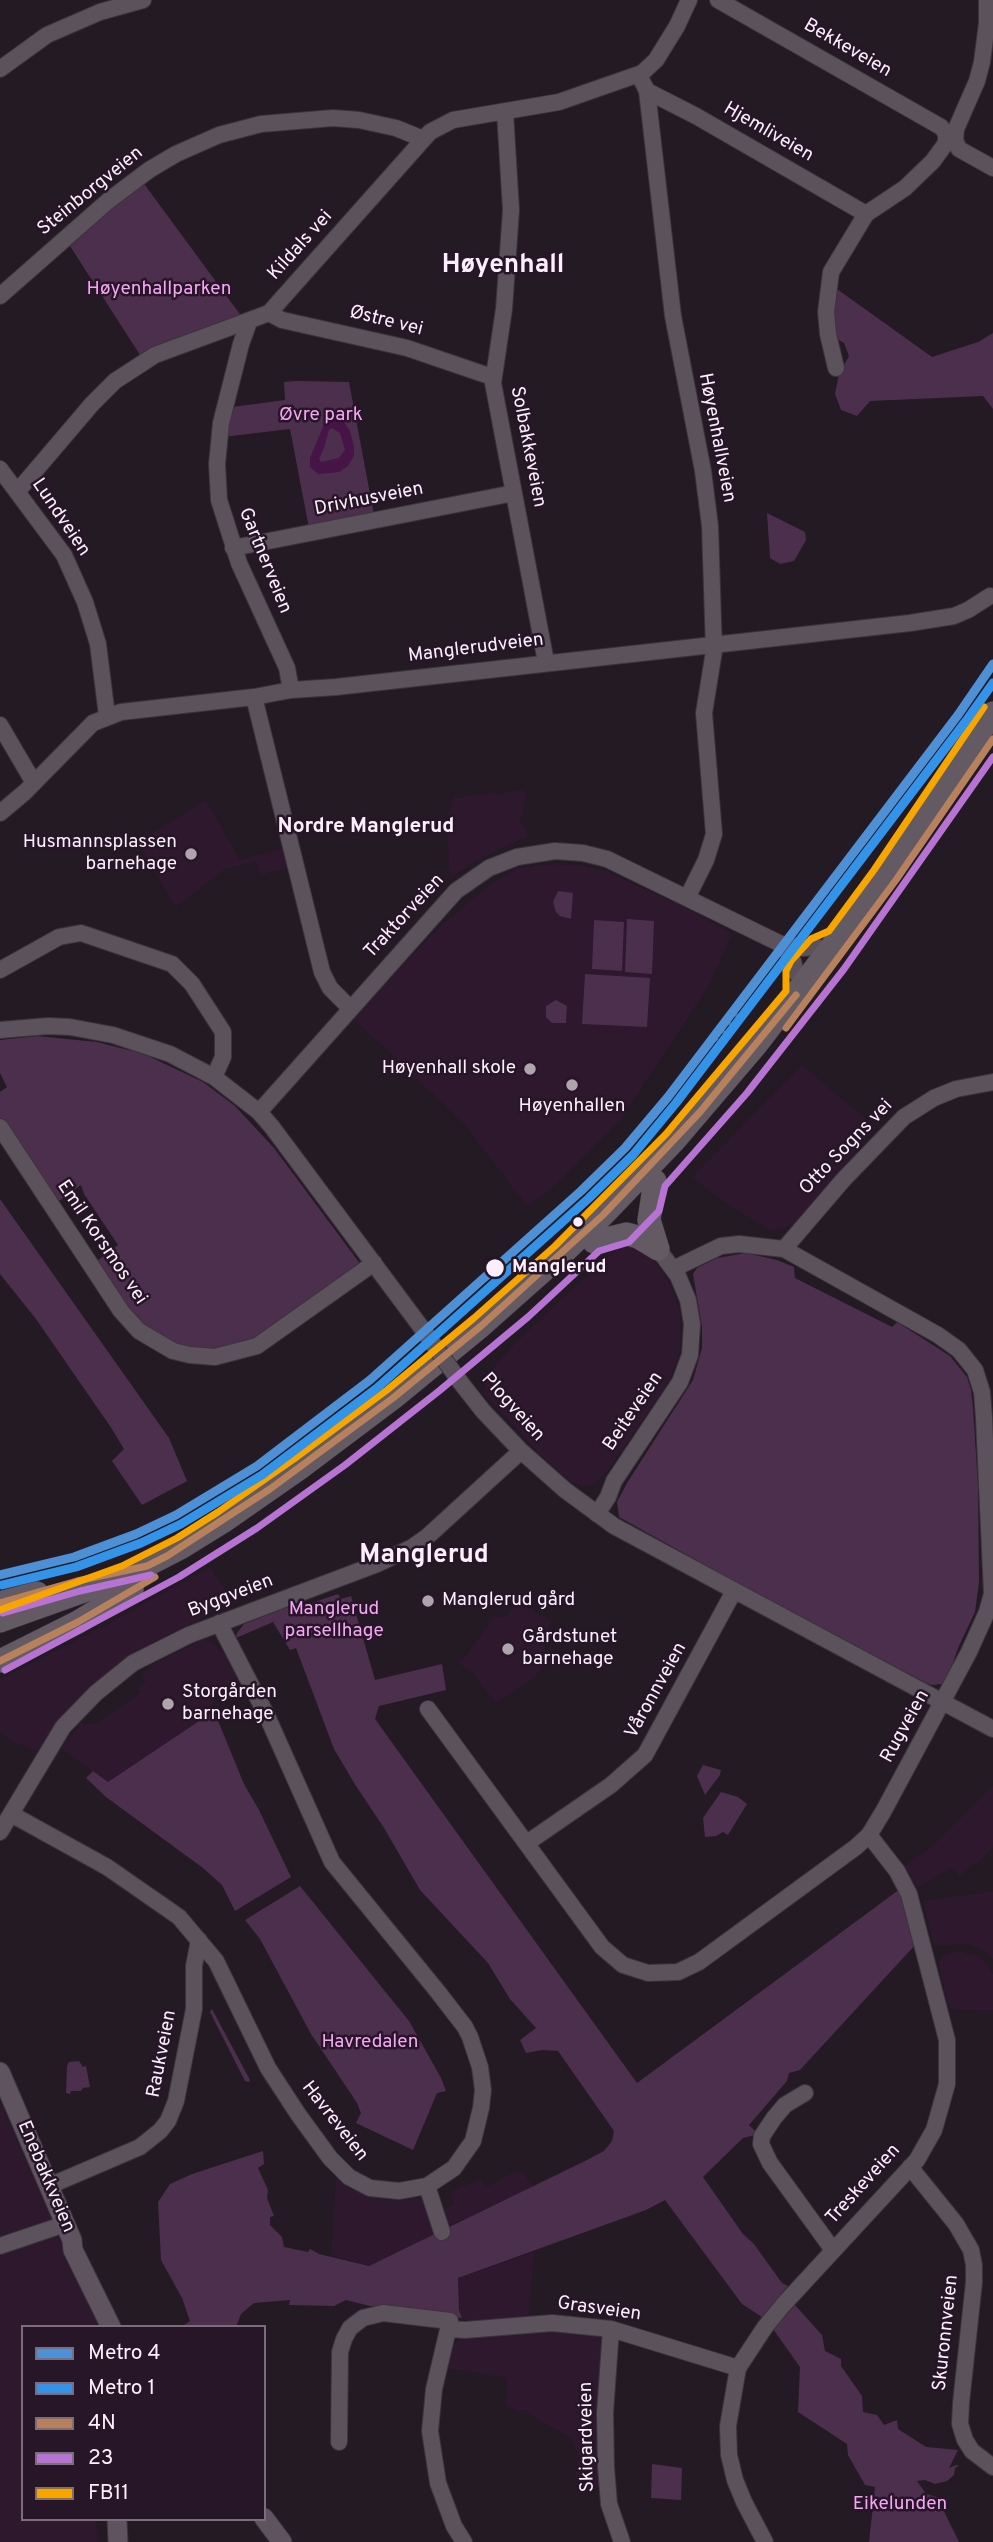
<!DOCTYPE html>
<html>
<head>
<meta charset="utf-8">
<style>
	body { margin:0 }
	#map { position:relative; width:993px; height:2542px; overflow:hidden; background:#231a23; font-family:Overpass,sans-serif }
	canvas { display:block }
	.legend { position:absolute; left:21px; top:2325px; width:245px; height:196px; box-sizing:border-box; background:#271627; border:2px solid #7c6d7c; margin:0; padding:9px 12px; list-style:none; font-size:21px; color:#fceffb }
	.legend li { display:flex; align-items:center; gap:14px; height:35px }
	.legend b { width:35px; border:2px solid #7c6d7c }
</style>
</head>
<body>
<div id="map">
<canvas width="993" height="2542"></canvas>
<ul class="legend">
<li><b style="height:9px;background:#4d90d6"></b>Metro 4</li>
<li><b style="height:9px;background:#3393e9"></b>Metro 1</li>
<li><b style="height:9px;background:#b6815c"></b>4N</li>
<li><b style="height:9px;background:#b673d3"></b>23</li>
<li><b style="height:9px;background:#f7a600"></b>FB11</li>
</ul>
</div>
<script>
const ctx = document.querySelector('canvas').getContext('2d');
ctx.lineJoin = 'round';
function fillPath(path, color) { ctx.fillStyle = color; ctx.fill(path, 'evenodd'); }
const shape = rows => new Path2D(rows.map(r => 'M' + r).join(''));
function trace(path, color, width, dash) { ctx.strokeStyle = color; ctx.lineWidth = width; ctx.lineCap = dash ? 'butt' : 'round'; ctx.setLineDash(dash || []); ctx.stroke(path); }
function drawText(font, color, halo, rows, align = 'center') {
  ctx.font = font + ' Overpass,sans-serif'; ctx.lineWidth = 5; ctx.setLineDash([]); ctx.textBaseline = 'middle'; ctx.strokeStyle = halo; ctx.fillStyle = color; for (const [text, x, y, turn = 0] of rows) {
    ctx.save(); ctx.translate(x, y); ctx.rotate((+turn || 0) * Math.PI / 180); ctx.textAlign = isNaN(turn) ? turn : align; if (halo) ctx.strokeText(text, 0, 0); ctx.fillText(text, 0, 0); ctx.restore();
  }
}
fillPath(shape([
	[523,790,527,795,520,821,526,830,526,837,473,862,450,878,446,818,454,797,495,793,501,795,508,791],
	[206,800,240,860,283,848,288,868,260,875,256,861,224,870,176,907,137,842],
	[552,864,580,865,606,871,689,909,732,934,710,984,620,1120,558,1183,527,1206,463,1123,353,1018,440,926,492,883,518,868],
	[802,1065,876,1127,792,1226,771,1231,724,1202,692,1177],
	[625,1243,645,1252,657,1264,671,1286,680,1312,680,1349,670,1380,609,1469,594,1484,582,1486,572,1483,539,1454,482,1392,486,1389,485,1379,489,1373,517,1341,620,1245],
	[210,1567,233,1601,143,1649,99,1680,72,1706,37,1751,13,1742,0,1732,0,1679,104,1626],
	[516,1600,532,1609,536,1614,540,1614,551,1621,544,1641,546,1663,535,1677,495,1703,474,1674,457,1662,466,1656,493,1617,506,1617],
	[202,1640,210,1641,223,1652,240,1681,219,1691,206,1716,108,1782,61,1748,80,1723,95,1724,140,1693,137,1687,146,1681,141,1674,150,1668,148,1666],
	[993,1786,993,1847,975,1865,973,1863,960,1876,951,1868,917,1888,904,1866,932,1847],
	[993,1891,993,1960,982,1949,965,1944,934,1946,923,1901],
	[958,1951,979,1956,987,1964,993,1974,993,2011,949,2009,938,1962,944,1955],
	[0,2102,100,2327,23,2327,23,2519,96,2519,98,2542,0,2542],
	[521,2171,533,2185,530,2188,449,2226,444,2209,454,2204,450,2192,481,2178,486,2187,512,2173],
	[336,2177,351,2189,363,2194,394,2199,414,2197,422,2199,427,2205,437,2234,369,2266,331,2255],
	[534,2252,529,2316,478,2321,470,2321,462,2318,460,2314,458,2278],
	[551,2331,595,2333,603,2338,603,2489,575,2481,578,2455,570,2437,540,2421,529,2412,518,2411,506,2405,507,2378,444,2368,450,2347,460,2338]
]), '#2d182d');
fillPath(shape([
	[142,181,242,317,142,358,68,243],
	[830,284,932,357,978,342,993,333,993,409,983,396,870,401,857,416,841,410,835,394,839,374,849,356,844,343,828,334],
	[296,381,349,382,374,515,309,528,290,429,223,437,232,407,285,400,284,382],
	[767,513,805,532,806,540,794,561,780,564,770,558],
	[558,891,573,893,571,919,560,916,556,912,553,902],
	[627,919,654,921,652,974,625,972],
	[594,920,624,922,622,971,592,969],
	[585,974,650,978,647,1027,582,1024],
	[556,1000,567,1006,566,1023,552,1023,546,1017,546,1006],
	[37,1036,97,1042,144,1054,203,1082,235,1106,274,1148,361,1265,247,1347,218,1352,180,1347,142,1327,93,1264,118,1245,84,1194,81,1185,55,1204,0,1117,0,1092,7,1087,0,1073,0,1040],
	[0,1199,169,1438,187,1481,142,1505,112,1461,124,1449,112,1429,36,1319,0,1274],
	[746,1253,777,1260,794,1267,795,1278,892,1327,897,1322,950,1356,967,1377,971,1390,973,1408,978,1485,979,1582,975,1612,958,1648,947,1680,942,1684,932,1685,926,1683,743,1586,619,1517,617,1502,627,1483,693,1380,702,1348,702,1327,693,1274,697,1268,717,1258],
	[338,1594,341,1599,351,1596,375,1680,442,1664,446,1690,379,1706,375,1719,637,2083,900,1889,916,1944,800,2070,789,2073,787,2081,749,2125,756,2132,755,2135,743,2138,703,2177,743,2234,754,2244,782,2283,788,2286,762,2317,742,2304,665,2200,646,2210,458,2278,459,2310,462,2318,393,2307,370,2306,346,2300,334,2306,289,2305,290,2300,254,2303,241,2314,236,2327,181,2327,190,2321,182,2298,161,2260,158,2202,170,2184,192,2174,263,2151,264,2164,258,2168,268,2190,267,2198,274,2216,270,2217,270,2225,282,2237,284,2247,308,2252,310,2249,319,2254,369,2266,587,2160,604,2151,612,2141,614,2131,558,2051,542,2050,526,2053,520,2040,536,2028,510,1999,488,1963,420,1890,384,1828,356,1786,334,1749,296,1648,290,1650,273,1622,236,1638,237,1633,244,1624,290,1606,294,1605,297,1608],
	[214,1711,244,1784,259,1810,291,1877,235,1911,222,1885,203,1868,106,1797,86,1778,93,1771,108,1782],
	[703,1765,721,1770,720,1775,705,1795,697,1776],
	[721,1792,738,1797,747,1804,728,1835,723,1832,716,1836,705,1837,703,1818],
	[300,1886,409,2021,441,2078,446,2091,437,2093,413,2150,356,2123,361,2113,357,2103,311,2034,260,1939,245,1920],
	[212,2009,250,2080,249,2082,245,2081,210,2012],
	[79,2061,83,2067,86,2066,90,2087,83,2088,81,2091,71,2091,70,2094,66,2093,67,2066,69,2062],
	[795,2305,822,2335,825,2351,841,2359,841,2366,862,2396,863,2412,877,2415,884,2425,897,2420,898,2429,926,2447,958,2450,949,2468,956,2465,959,2466,955,2468,954,2475,947,2481,935,2484,925,2480,917,2481,926,2494,937,2497,959,2542,869,2542,875,2487,865,2485,848,2455,847,2444,798,2412,800,2367,773,2329],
	[652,2464,682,2468,681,2500,651,2498]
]), '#4c2f4c');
fillPath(shape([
	[333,413,343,421,350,431,354,447,354,456,348,466,339,472,318,474,310,467,310,458,327,417],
	[332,428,340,433,345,450,339,458,321,462,319,459,324,448,329,430]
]), '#461447');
const minor = shape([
	[718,0,941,127,946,133,946,143,933,161,905,188,866,214,831,272,826,312,828,334,836,368],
	[987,0,987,23,982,62,977,81,956,129,955,140,959,149,993,168],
	[0,69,47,35,100,12,143,0],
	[639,75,647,91,673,316,703,471,710,526,714,651,704,713,714,834,706,860,687,898],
	[647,91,696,116,866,214],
	[505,112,511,210,504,309,493,383,546,662],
	[0,296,108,201,149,170,176,154,219,135,261,124,333,118,359,120,396,128,423,139],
	[269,313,282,320,407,348,492,377],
	[249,322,241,344,221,423,217,464,219,500,239,563,287,668,291,690],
	[0,469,64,555,85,602,98,644,107,716],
	[17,492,92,404,115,381,155,355,269,313,430,132,453,120,559,102,642,73,656,60,677,26,689,0],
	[233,548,514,493],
	[254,697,322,972,330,988,350,1008],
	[0,725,34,783],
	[0,813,25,792,93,723,121,712,254,697,291,690,336,687,910,623,954,616,968,610,990,596],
	[783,945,793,961,796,973],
	[0,970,59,937,81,933,172,964,192,984,223,1032,223,1057,214,1077],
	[0,1030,48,1026,70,1027,113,1035,170,1054,214,1077,259,1112,272,1127,421,1327],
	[259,1112,456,891,489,868,517,857,555,851,583,853,607,859,783,945,803,948,817,947],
	[0,1127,121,1311,139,1331,173,1351,190,1355,215,1357,257,1346,374,1263],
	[784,1249,844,1179,904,1117,934,1098,956,1089,993,1082],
	[461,1383,483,1411,521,1451,565,1490,614,1526,993,1729],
	[597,1514,608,1497,614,1481,680,1382,690,1355,692,1324,688,1300,678,1276,658,1249],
	[428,1709,602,1947,623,1965,648,1973,678,1972,699,1962,856,1847,869,1835,883,1812,969,1652,987,1612,992,1594,984,1418,982,1392,975,1370,959,1350,938,1335,784,1249,739,1244,721,1246,673,1269],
	[11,1814,107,1867,179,1917,216,1961,268,2068,298,2114,330,2158,349,2177,370,2188,399,2191,427,2186,454,2168,473,2141,481,2108,483,2090,480,2067,470,2037,465,2027,438,1992,332,1862,267,1716,219,1623],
	[0,1832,63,1727,96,1693,133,1663,189,1635,377,1564,411,1548,428,1536,521,1451],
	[527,1843,611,1785,645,1755,734,1591],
	[805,2093,785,2105,774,2118,762,2136,761,2144,770,2163,833,2250],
	[910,2167,956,2224,971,2250,974,2265,974,2282,961,2403,960,2424,965,2440,972,2451,993,2467],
	[49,2186,140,2147,160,2131,168,2121,176,2101,194,2009,194,1966,199,1940],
	[427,2186,442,2232],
	[0,2246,65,2224],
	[450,2329,465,2330,552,2323,611,2329,738,2368],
	[611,2329,605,2413,606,2467,609,2504,622,2542],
	[339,2442,340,2352,344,2339,350,2328,363,2318,383,2313,450,2321,434,2389,430,2431,438,2483,454,2526,464,2542],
	[765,2542,744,2502,735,2480,729,2455,728,2426,738,2368,765,2327,783,2305,917,2160,934,2130,947,2084,947,2040,909,1894,897,1871,869,1835]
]);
const major = shape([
	[0,2072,72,2240,73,2250,111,2327],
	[264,2518,282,2542],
	[117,2519,118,2542]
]);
const highway = shape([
	[655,1181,649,1220,658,1249],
	[594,1242,627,1234,638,1237,658,1249],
	[0,1603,37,1593],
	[0,1621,126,1576,182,1547,224,1521,300,1468,393,1398,481,1326,562,1254,603,1215,674,1141,756,1045,860,910,993,713],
	[0,1661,78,1622,132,1589]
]);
trace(minor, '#3c343c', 18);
trace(major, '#3c343c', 21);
trace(highway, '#3c343c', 24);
trace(minor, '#5b525b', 16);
trace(major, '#5e535e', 19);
trace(highway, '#645a64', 23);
trace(shape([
	[687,1072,743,1009]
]), '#625a62', 3.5, [3.5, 7]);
const minorBridge = shape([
	[421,1327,461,1383]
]);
trace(minorBridge, '#3c343c', 18, []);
trace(minorBridge, '#5b525b', 16);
trace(shape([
	[786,1028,896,880,993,739],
	[0,1603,77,1581,147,1566,167,1556,270,1489,393,1398,481,1326,603,1215,700,1112,796,995],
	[0,1661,78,1622,155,1577]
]), '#b6815c', 7);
trace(shape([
	[3,1613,80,1591,151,1575],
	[5,1670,179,1577,257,1528,345,1465,439,1391,528,1317,599,1251,629,1242,659,1211,665,1186,747,1093,844,969,993,757]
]), '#b673d3', 7);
trace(shape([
	[0,1610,122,1566,177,1538,218,1512,294,1459,387,1390,474,1318,555,1246,666,1134,786,991,786,971,791,961,811,939,829,931,874,870,984,707]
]), '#f7a600', 7);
trace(shape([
	[0,1575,74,1557,136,1534,176,1515,257,1466,370,1380,581,1191,625,1148,668,1097,958,715,993,664]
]), '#4d90d6', 9);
trace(shape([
	[2,1585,76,1567,141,1543,181,1524,262,1475,377,1388,588,1199,633,1155,676,1103,966,721,993,683]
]), '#3393e9', 9);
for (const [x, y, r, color] of [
	[191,854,7,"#b0a4af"],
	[530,1069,7,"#b0a4af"],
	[572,1085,7,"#b0a4af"],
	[578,1222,6,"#fceffb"],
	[495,1268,10,"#fceffb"],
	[428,1601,7,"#b0a4af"],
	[508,1649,7,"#b0a4af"],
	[168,1704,7,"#b0a4af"]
]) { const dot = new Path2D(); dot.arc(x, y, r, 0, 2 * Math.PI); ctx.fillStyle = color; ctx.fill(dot); trace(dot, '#271627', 2.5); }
drawText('19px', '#fceffb', '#271627', [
	["Bekkeveien",847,49,30],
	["Hjemliveien",768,133,30],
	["Steinborgveien",91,192,-39],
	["Kildals vei",301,246,-48],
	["Østre vei",386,322,14],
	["Høyenhallveien",716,438,79],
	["Solbakkeveien",527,447,79],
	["Drivhusveien",369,500,-11],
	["Lundveien",60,518,56],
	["Gartnerveien",264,561,68],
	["Manglerudveien",476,649,-7],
	["Traktorveien",405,917,-47],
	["Otto Sogns vei",847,1148,-46],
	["Emil Korsmos vei",101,1243,56],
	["Plogveien",512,1408,48],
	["Beiteveien",634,1412,-56],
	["Byggveien",231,1597,-21],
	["Våronnveien",657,1691,-61],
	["Rugveien",906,1727,-61],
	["Raukveien",163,2054,-79],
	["Havreveien",334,2122,52],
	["Enebakkveien",45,2177,67],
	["Treskeveien",864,2185,-48],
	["Grasveien",599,2310,8],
	["Skuronnveien",947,2333,-84],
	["Skigardveien",588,2437,-91]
]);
drawText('19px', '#f7a6f7', '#271627', [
	["Høyenhallparken",159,290],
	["Øvre park",321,416],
	["Manglerud",334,1610],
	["parsellhage",334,1632],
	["Havredalen",370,2043],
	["Eikelunden",900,2505]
]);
drawText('19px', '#fceffb', '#271627', [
	["Husmannsplassen",177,843,"right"],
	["barnehage",177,865,"right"],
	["Høyenhall skole",516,1069,"right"],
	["Høyenhallen",572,1107,"center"],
	["Manglerud gård",442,1601],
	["Gårdstunet",522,1638],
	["barnehage",522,1660],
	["Storgården",182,1693],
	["barnehage",182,1715]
], 'left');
drawText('bold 19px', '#fceffb', '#271627', [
	["Manglerud",512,1268]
], 'left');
drawText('bold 21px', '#fceffb', '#271627', [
	["Nordre Manglerud",366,828]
]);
drawText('bold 26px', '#fceffb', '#271627', [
	["Høyenhall",503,267],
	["Manglerud",424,1557]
]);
</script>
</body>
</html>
